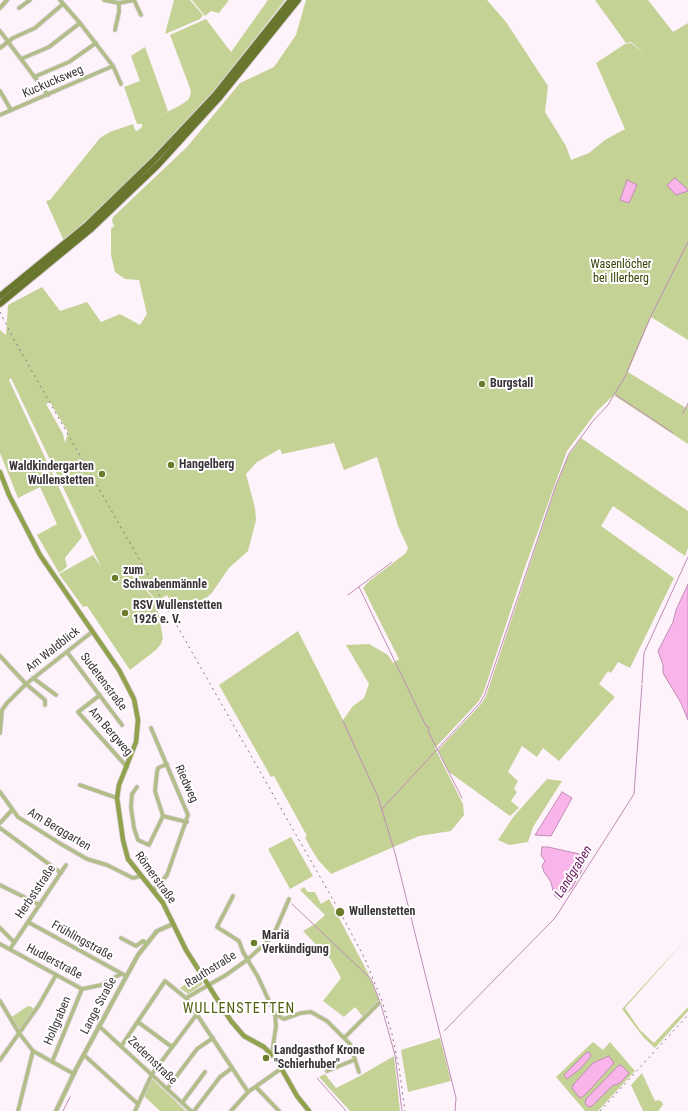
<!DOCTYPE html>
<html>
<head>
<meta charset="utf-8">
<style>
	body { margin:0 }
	canvas { display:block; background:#fef2fb }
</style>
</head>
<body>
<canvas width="688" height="1111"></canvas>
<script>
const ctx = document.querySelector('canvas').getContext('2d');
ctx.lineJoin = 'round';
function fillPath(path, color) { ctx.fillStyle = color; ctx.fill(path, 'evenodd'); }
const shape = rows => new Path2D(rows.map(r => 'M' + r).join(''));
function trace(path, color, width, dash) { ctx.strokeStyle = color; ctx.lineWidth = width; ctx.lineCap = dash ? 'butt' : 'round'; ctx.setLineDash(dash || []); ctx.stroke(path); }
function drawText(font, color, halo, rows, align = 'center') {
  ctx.font = font + ' "Roboto Condensed",sans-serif'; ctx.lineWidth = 4; ctx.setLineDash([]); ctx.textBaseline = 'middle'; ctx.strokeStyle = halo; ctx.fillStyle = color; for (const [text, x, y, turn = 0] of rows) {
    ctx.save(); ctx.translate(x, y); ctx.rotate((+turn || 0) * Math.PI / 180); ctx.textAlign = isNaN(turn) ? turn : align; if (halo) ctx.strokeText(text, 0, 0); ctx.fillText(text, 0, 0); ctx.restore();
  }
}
fillPath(shape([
	[174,0,190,0,203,15,200,19,165,34],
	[192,0,229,0,219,13,211,11,205,16],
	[268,0,285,0,219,85,139,171,64,241,46,201,50,200,100,138,110,132,133,124,135,130,137,131,142,127,142,124,137,124,124,87,140,81,131,56,145,47,168,111,159,116,179,106,188,100,190,96,191,91,170,35,206,19,231,52],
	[306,0,487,0,506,22,548,86,545,112,566,146,571,160,589,153,605,140,625,129,596,63,625,44,631,43,647,55,631,42,626,43,595,0,648,0,673,32,688,23,688,340,651,317,628,372,686,408,688,405,688,444,615,396,615,394,597,411,567,451,524,570,484,691,479,701,435,748,463,804,464,815,451,831,419,836,331,874,319,861,310,847,305,837,307,836,274,776,271,777,219,685,298,631,343,720,353,706,364,698,369,684,346,645,369,644,388,655,393,663,399,659,363,588,368,582,406,553,408,548,398,526,377,457,344,470,334,443,282,454,280,449,257,462,246,474,255,508,256,520,248,551,229,568,211,594,203,600,173,607,167,595,157,601,134,575,124,567,156,601,163,638,161,644,156,650,130,670,87,606,83,607,59,574,93,555,101,567,11,378,9,380,82,537,65,558,67,567,59,573,37,535,57,524,40,487,18,498,0,453,0,330,6,335,8,305,42,287,60,311,87,302,101,322,120,314,140,325,147,314,139,280,125,279,115,272,111,255,111,229,114,226,112,221,113,217,187,147,240,83,274,67,296,35],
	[50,402,68,432,65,443,63,434,46,404],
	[581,438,688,511,688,548,685,556,613,506,601,526,674,578,630,668,618,662,611,673,608,671,599,684,615,697,559,761,543,748,537,757,522,746,508,772,518,781,514,789,517,792,511,801,519,808,510,816,449,772,438,750,481,704,486,696,556,486,568,456],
	[547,779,562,781,533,827,528,842,509,845,498,840,514,816],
	[291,837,313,876,290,889,268,849],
	[304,887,308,892,315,892,321,904,329,899,368,973,380,1002,364,1018,355,1007,344,1017,323,1001,341,978,331,960,303,931,315,924,325,915,300,890],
	[688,937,625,1008,640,1030,654,1043,688,1007,688,1011,655,1048,644,1038,622,1009],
	[197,976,203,984,188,994,180,988],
	[28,1006,32,1007,35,1011,19,1032,10,1018],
	[440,1038,451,1081,408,1092,401,1050],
	[593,1042,603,1050,610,1042,635,1071,598,1111,585,1111,556,1077],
	[394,1056,400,1111,350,1111,319,1077,325,1074,336,1088,358,1077],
	[642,1073,655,1101,659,1100,662,1102,663,1105,658,1111,643,1111,631,1085],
	[150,1077,165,1091,186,1111,160,1111,143,1095]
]), '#c4d296');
const water = shape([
	[675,178,688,190,688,191,676,195,667,185,675,178],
	[627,180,637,185,629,203,620,200,627,180],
	[688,584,688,720,681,703,663,673,663,665,658,651,673,622,676,610,688,584],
	[562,792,572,798,551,836,535,835,562,792],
	[542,847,548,847,584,855,586,861,580,874,572,888,560,900,554,895,551,882,544,872,542,866,545,861,541,855,542,847],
	[587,1052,590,1053,591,1056,581,1068,567,1079,564,1075,587,1052],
	[609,1056,614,1063,588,1092,581,1098,578,1096,572,1088,573,1085,593,1063,609,1056],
	[621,1065,629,1073,620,1083,612,1086,591,1107,587,1106,585,1103,586,1099,618,1066,621,1065]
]);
fillPath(water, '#f9b4ea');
trace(water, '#c08db5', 1);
trace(shape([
	[626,374,651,316,688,242],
	[616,395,673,433],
	[683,414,688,403],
	[568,455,593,421,608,405,626,375],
	[359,587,426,726,429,727,428,731,462,798],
	[348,595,392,562],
	[642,683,644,653,688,557],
	[343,721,378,797,395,853,456,1098,455,1111],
	[382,809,480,703,485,694,556,485,568,456],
	[292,904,371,979,381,1005,395,1055,402,1111],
	[444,1031,555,918,634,794,642,685],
	[317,1078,346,1111],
	[63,1111,70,1097]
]), '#c08db5', 1);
const minor = shape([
	[60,0,80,23,113,66,121,84],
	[104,0,119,3,134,0],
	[134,0,141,15],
	[19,8,30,0],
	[115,30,119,12,119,3],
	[0,31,48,95],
	[0,48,13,38,35,28,63,4],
	[21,59,49,47,80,23],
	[34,77,69,62,96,43],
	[0,91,11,110],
	[0,115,113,66],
	[67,652,122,725],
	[0,656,26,684,45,700,45,705],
	[33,678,56,695],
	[100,695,78,712,127,767],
	[151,728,188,815,167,875,153,891],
	[0,733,2,710,7,703,26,684,92,632],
	[80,785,117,798],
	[137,787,132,794,131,807,134,828,138,840,149,845,163,816,155,791,157,772,158,768,167,764],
	[0,792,18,817,61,844,87,859,107,865,133,878,141,876],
	[163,816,187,822],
	[0,823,12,810],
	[0,828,61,873],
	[0,885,40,905],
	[233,896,217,927,239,941,243,952,258,977,275,1014,276,1026,272,1053],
	[28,922,126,976],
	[0,928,14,942],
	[121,938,136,946,143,941,147,944],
	[0,944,82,989,101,985,121,974],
	[10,949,66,865],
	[186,998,226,975,247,960,269,940,274,934,289,899],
	[0,1001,19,1033,33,1051,74,1074],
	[275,1014,284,1019,301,1013,311,1012,327,1021,350,1044,359,1072],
	[138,1022,172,1047],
	[99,1026,191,1111],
	[345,1037,379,1003],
	[122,1045,165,981,186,998,248,1092],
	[84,1055,138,1104],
	[0,1060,39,1005,56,975],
	[52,1062,82,989],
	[327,1071,354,1060],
	[256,1087,279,1111],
	[167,1089,197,1049,213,1038],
	[182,1103,205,1072],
	[18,1111,33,1051],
	[135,1111,152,1074,197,1014],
	[194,1111,220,1077,232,1068],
	[231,1111,248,1092,282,1068]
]);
const tertiary = shape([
	[0,8,7,0],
	[56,1111,76,1069,138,955,157,931,173,924]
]);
const secondary = shape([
	[0,472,9,495,40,555,119,670,134,699,138,720,136,742,119,785,117,798,123,840,128,859,163,903,186,950,231,1021,244,1036,264,1047,276,1059,297,1096,309,1111]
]);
const motorway = shape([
	[0,296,87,225,153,161,215,95,291,0],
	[0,304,90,230,158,165,219,98,298,0]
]);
trace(minor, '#dbd0d8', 5);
trace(tertiary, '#dbd0d8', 5.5);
trace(secondary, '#dbd0d8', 6);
trace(motorway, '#dbd0d8', 8);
trace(minor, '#b2be88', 3.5);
trace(tertiary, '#b2be88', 4);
trace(secondary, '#91a24d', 4.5);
trace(motorway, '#69772e', 6);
trace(shape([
	[0,312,12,336,340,912,365,959,382,1001,392,1034,399,1068,405,1111],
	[600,1111,688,1015]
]), '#827980', 1, [2, 4]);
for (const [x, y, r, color] of [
	[482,384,4,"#6d7c2a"],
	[171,465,4,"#6d7c2a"],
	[102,474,4,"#6d7c2a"],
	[115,578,4,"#6d7c2a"],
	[125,613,4,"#6d7c2a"],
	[340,912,5,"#6d7c2a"],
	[254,943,4,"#6d7c2a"],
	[266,1058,4,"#6d7c2a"]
]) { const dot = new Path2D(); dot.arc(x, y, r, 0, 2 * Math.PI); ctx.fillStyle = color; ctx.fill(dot); trace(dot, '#fff', 1.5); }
drawText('12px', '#3a3338', '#fff', [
	["Kuckucksweg",53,82,-23],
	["Am Waldblick",53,650,-38],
	["Sudetenstraße",103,682,53],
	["Am Bergweg",110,732,49],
	["Riedweg",186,784,66],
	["Am Berggarten",59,830,31],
	["Römerstraße",155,878,54],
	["Herbststraße",36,892,-56],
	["Frühlingstraße",82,941,29],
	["Hudlerstraße",54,962,28],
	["Rauthstraße",211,970,-32],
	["Lange Straße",99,1006,-62],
	["Hollgraben",58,1021,-67],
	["Zedernstraße",152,1061,44]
]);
drawText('12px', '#384102', '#fff', [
	["Wasenlöcher",621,265],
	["bei Illerberg",621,279]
]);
drawText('bold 12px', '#3a3338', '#fff', [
	["Burgstall",490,384],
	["Hangelberg",179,465],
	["Waldkindergarten",94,467,"right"],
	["Wullenstetten",94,481,"right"],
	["zum",123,571],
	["Schwabenmännle",123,585],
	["RSV Wullenstetten",133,606],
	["1926 e. V.",133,620],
	["Wullenstetten",349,912],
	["Mariä",262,936],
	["Verkündigung",262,950],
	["Landgasthof Krone",274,1051],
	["\"Schierhuber\"",274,1065]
], 'left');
drawText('italic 13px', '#6f2163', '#fff', [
	["Landgraben",574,872,-58]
]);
ctx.letterSpacing = '1px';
drawText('14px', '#515e0e', '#fff', [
	["WULLENSTETTEN",239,1009]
]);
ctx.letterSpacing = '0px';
</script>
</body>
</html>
